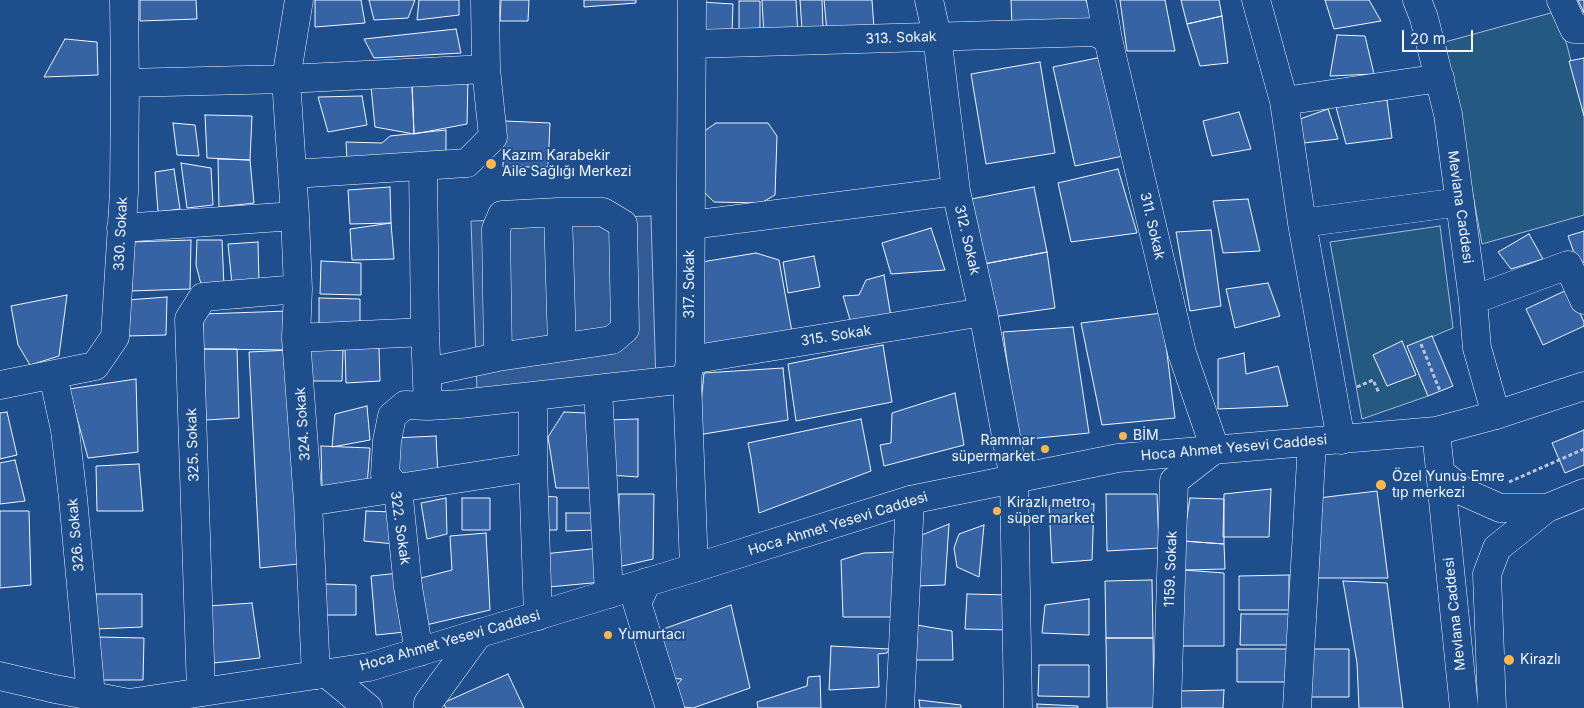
<!DOCTYPE html>
<html>
<head>
<meta charset="utf-8">
<style>
	body { margin:0 }
	#map { position:relative; width:1584px; height:708px; overflow:hidden; background:#1f4e8c; font-family:Inter,sans-serif }
	canvas { display:block }
	.scale { position:absolute; left:1402px; top:30px; width:71px; height:22px; box-sizing:border-box; border:2px solid #f2f6ff; border-top:0; padding-left:6px; font-size:15px; line-height:18px; white-space:nowrap; color:#f2f6ff; -webkit-text-stroke:4px #1f4e8c; paint-order:stroke }
</style>
</head>
<body>
<div id="map">
<canvas width="1584" height="708"></canvas>
<div class="scale">20 m</div>
</div>
<script>
const ctx = document.querySelector('canvas').getContext('2d');
ctx.lineJoin = 'round';
function fillPath(path, color) { ctx.fillStyle = color; ctx.fill(path, 'evenodd'); }
const shape = rows => new Path2D(rows.map(r => 'M' + r).join(''));
function trace(path, color, width, dash) { ctx.strokeStyle = color; ctx.lineWidth = width; ctx.lineCap = dash ? 'butt' : 'round'; ctx.setLineDash(dash || []); ctx.stroke(path); }
function drawText(font, color, halo, rows, align = 'center') {
  ctx.font = font + ' Inter,sans-serif'; ctx.lineWidth = 4; ctx.setLineDash([]); ctx.textBaseline = 'middle'; ctx.strokeStyle = halo; ctx.fillStyle = color; for (const [text, x, y, turn = 0] of rows) {
    ctx.save(); ctx.translate(x, y); ctx.rotate((+turn || 0) * Math.PI / 180); ctx.textAlign = isNaN(turn) ? turn : align; if (halo) ctx.strokeText(text, 0, 0); ctx.fillText(text, 0, 0); ctx.restore();
  }
}
const green = shape([
	[1558,11,1584,111,1584,215,1482,244,1445,42,1558,11],
	[1440,226,1453,328,1408,347,1428,396,1362,419,1330,242,1440,226]
]);
fillPath(green, '#245a82');
trace(green, '#a8bbd7', 1);
const parking = shape([
	[651,216,656,384,477,390,471,221,651,216]
]);
fillPath(parking, '#305b95');
trace(parking, '#a8bbd7', 1);
const building = shape([
	[140,0,196,0,197,19,140,21,140,0],
	[315,0,361,0,365,23,315,27,315,0],
	[369,0,415,0,408,18,374,20,369,0],
	[419,0,459,0,459,15,417,20,419,0],
	[501,0,529,0,528,21,500,21,501,0],
	[584,0,636,0,636,3,584,7,584,0],
	[762,0,796,0,798,35,764,37,762,0],
	[800,0,822,0,823,29,802,30,800,0],
	[824,0,872,0,874,28,827,32,824,0],
	[1011,0,1086,0,1095,32,1012,25,1011,0],
	[1120,0,1165,0,1175,51,1127,51,1120,0],
	[1181,0,1219,0,1222,16,1187,24,1181,0],
	[1325,0,1369,0,1381,21,1334,29,1325,0],
	[1578,0,1584,0,1584,13,1578,0],
	[739,1,760,1,760,33,739,33,739,1],
	[701,2,733,4,732,33,700,32,701,2],
	[1222,16,1228,63,1200,66,1187,24,1222,16],
	[456,29,461,53,374,58,364,39,456,29],
	[1337,35,1365,36,1374,74,1330,76,1337,35],
	[65,39,97,42,98,75,44,77,65,39],
	[1102,57,1123,156,1075,166,1053,67,1102,57],
	[1584,58,1584,116,1569,61,1584,58],
	[1040,62,1055,153,986,164,971,74,1040,62],
	[468,77,467,124,414,134,412,84,468,77],
	[412,84,414,134,375,127,371,87,412,84],
	[362,96,367,125,328,132,318,97,362,96],
	[1387,100,1392,138,1346,144,1336,107,1387,100],
	[1328,109,1338,139,1304,143,1300,119,1328,109],
	[1239,112,1251,149,1212,156,1203,121,1239,112],
	[205,115,252,116,250,160,207,158,205,115],
	[504,121,550,123,548,167,503,167,504,121],
	[173,123,195,125,199,156,177,155,173,123],
	[716,123,768,123,777,136,775,195,761,203,714,202,702,190,703,132,716,123],
	[446,130,446,156,347,160,346,142,382,143,390,136,446,130],
	[218,159,250,160,254,203,219,207,218,159],
	[181,163,211,168,213,205,187,208,181,163],
	[174,169,180,209,158,212,155,172,174,169],
	[1118,169,1137,233,1071,242,1058,183,1118,169],
	[390,187,391,223,350,224,348,190,390,187],
	[1034,187,1047,252,984,264,971,199,1034,187],
	[1248,199,1260,251,1223,253,1213,201,1248,199],
	[391,223,394,259,352,260,350,229,391,223],
	[931,228,945,270,891,274,882,243,931,228],
	[1211,230,1221,306,1190,311,1176,232,1211,230],
	[1584,231,1584,262,1578,264,1568,236,1584,231],
	[1529,234,1543,259,1511,269,1498,252,1529,234],
	[191,240,190,289,130,291,131,242,191,240],
	[197,240,222,240,224,287,202,288,196,265,197,240],
	[258,242,259,282,232,284,228,244,258,242],
	[1047,252,1055,308,993,317,984,264,1047,252],
	[756,253,779,260,792,332,696,348,696,263,756,253],
	[814,256,820,287,788,293,783,262,814,256],
	[321,261,361,263,361,295,320,294,321,261],
	[884,275,891,317,851,323,843,296,859,295,866,280,884,275],
	[1268,283,1280,316,1235,328,1226,289,1268,283],
	[1569,289,1584,322,1584,326,1543,345,1526,309,1569,289],
	[67,295,59,356,30,365,18,345,11,306,67,295],
	[167,297,166,335,127,336,127,300,167,297],
	[319,298,360,299,360,334,319,333,319,298],
	[288,311,291,350,203,349,203,314,288,311],
	[1162,313,1175,418,1102,425,1081,323,1162,313],
	[1073,327,1089,433,1018,440,1003,332,1073,327],
	[1432,336,1453,386,1428,396,1407,346,1432,336],
	[1402,341,1416,375,1387,386,1373,355,1402,341],
	[883,345,892,402,796,421,788,364,883,345],
	[379,348,380,381,346,383,345,349,379,348],
	[203,349,237,349,239,418,206,420,203,349],
	[291,350,298,564,260,568,249,352,291,350],
	[309,350,343,350,342,381,308,381,309,350],
	[1244,353,1246,374,1278,366,1288,406,1218,409,1218,359,1244,353],
	[783,368,788,420,698,435,704,373,783,368],
	[136,379,138,452,88,458,69,389,136,379],
	[955,393,964,445,884,466,880,445,891,443,892,413,955,393],
	[367,406,370,440,332,447,335,414,367,406],
	[7,412,17,455,0,459,0,413,7,412],
	[564,412,586,413,591,488,556,488,548,437,564,412],
	[638,419,638,477,610,475,606,420,638,419],
	[861,419,871,471,759,513,751,458,748,443,861,419],
	[1584,430,1584,465,1565,473,1552,443,1584,430],
	[436,436,438,475,396,477,394,438,436,436],
	[321,446,370,448,367,486,322,488,321,446],
	[15,460,25,501,0,504,0,463,15,460],
	[139,464,143,511,97,511,96,466,139,464],
	[1271,489,1269,537,1223,537,1224,494,1271,489],
	[1377,491,1388,578,1307,578,1310,499,1377,491],
	[619,494,654,494,653,559,618,567,619,494],
	[1106,494,1157,494,1159,548,1107,551,1106,494],
	[539,496,557,497,557,530,539,530,539,496],
	[446,498,447,534,427,539,421,503,446,498],
	[462,498,490,498,490,530,462,530,462,498],
	[1190,498,1224,499,1224,544,1183,541,1190,498],
	[1094,504,1092,560,1052,563,1049,506,1094,504],
	[0,511,29,511,31,585,0,588,0,511],
	[366,511,393,512,394,544,364,541,366,511],
	[566,513,597,513,597,530,566,531,566,513],
	[949,524,945,585,916,586,917,537,949,524],
	[984,525,979,577,957,567,954,548,959,534,984,525],
	[486,533,490,610,426,625,421,578,452,570,450,536,486,533],
	[1183,541,1224,544,1225,569,1184,570,1183,541],
	[600,548,603,582,548,587,544,554,600,548],
	[898,552,900,617,843,617,841,560,864,553,898,552],
	[1184,570,1224,573,1224,646,1180,646,1184,570],
	[399,573,405,632,376,635,371,576,399,573],
	[1289,575,1289,610,1239,610,1239,576,1289,575],
	[1152,580,1153,638,1106,638,1105,581,1152,580],
	[1343,581,1387,583,1403,708,1359,708,1357,663,1343,581],
	[325,584,356,585,356,615,325,615,325,584],
	[96,594,142,594,142,627,96,629,96,594],
	[967,594,1011,595,1010,630,965,629,967,594],
	[1089,599,1089,635,1042,633,1045,605,1089,599],
	[252,603,260,658,214,663,208,606,252,603],
	[731,605,750,688,693,708,683,707,675,687,682,679,667,678,652,633,731,605],
	[1241,614,1289,614,1289,645,1240,645,1241,614],
	[911,624,952,631,953,660,910,660,911,624],
	[96,637,144,638,143,680,95,680,96,637],
	[1106,638,1153,638,1154,708,1107,708,1106,638],
	[831,646,889,649,887,653,878,654,879,687,829,690,831,646],
	[1237,649,1287,649,1287,682,1237,682,1237,649],
	[1306,649,1349,649,1349,697,1306,697,1306,649],
	[1039,665,1089,665,1089,697,1038,696,1039,665],
	[508,674,524,708,446,708,443,703,508,674],
	[820,676,821,708,758,708,757,702,807,686,808,677,820,676],
	[1224,690,1223,708,1178,708,1179,691,1224,690],
	[919,700,961,705,961,708,920,708,919,700],
	[1037,704,1078,706,1078,708,1037,708,1037,704]
]);
fillPath(building, '#3563a3');
trace(building, '#f2f6ff', 1);
const minor = shape([
	[299,0,286,79,295,216,298,289,296,338,308,502,316,675],
	[692,0,690,360,687,379,694,568],
	[929,0,937,36,956,191,983,312,1014,479,1018,708],
	[1101,0,1108,39,1182,353,1215,449,1174,481,1167,708],
	[1256,0,1284,101,1302,223,1341,440],
	[1417,0,1424,18,1448,114,1473,300,1477,348,1496,415],
	[1561,0,1574,29,1584,29],
	[692,44,1095,32,1108,39],
	[125,83,286,79,486,69],
	[1284,101,1440,78],
	[423,166,425,332,428,406,460,404,687,379],
	[293,174,467,163,493,137,486,69,485,0],
	[558,212,562,347],
	[1302,223,1460,202],
	[691,225,956,191],
	[121,228,295,216],
	[1473,300,1568,265,1584,300],
	[296,338,425,332],
	[690,360,983,312],
	[427,372,498,357,612,340,625,329,623,224,603,212,558,212,502,215,496,229,498,357],
	[53,375,65,430,73,498,91,696],
	[0,385,95,366,115,337,124,192,125,83,124,0],
	[598,389,609,594],
	[533,396,533,467,538,616],
	[308,502,533,467],
	[647,582,637,603,670,708],
	[419,652,408,587,398,489,385,474,387,441,392,416,405,405,428,406],
	[326,673,368,708],
	[201,692,189,319,203,297,298,289],
	[428,708,428,703,479,633],
	[900,708,910,500],
	[1297,708,1312,442]
]);
const major = shape([
	[1436,431,1464,708],
	[1440,472,1464,492,1500,508,1547,508],
	[0,676,55,689,129,703],
	[112,708,129,703,369,667,694,568,910,500,1118,458,1436,431,1496,415,1584,386],
	[1492,708,1487,574,1497,548,1547,508,1584,493]
]);
trace(minor, '#f2f6ff', 29);
trace(major, '#f2f6ff', 29);
trace(shape([
	[1421,344,1440,391],
	[1357,387,1373,380,1379,393],
	[1509,482,1584,449]
]), '#b3c4dc', 3, [4, 2.5]);
trace(minor, '#1f4e8c', 28);
trace(major, '#1f4e8c', 28);
for (const [x, y, r, color] of [
	[491,164,6,"#ffb74d"],
	[1123,436,5,"#ffb74d"],
	[1045,449,5,"#ffb74d"],
	[1381,485,6,"#ffb74d"],
	[997,511,5,"#ffb74d"],
	[608,635,5,"#ffb74d"],
	[1509,660,6,"#ffb74d"]
]) { const dot = new Path2D(); dot.arc(x, y, r, 0, 2 * Math.PI); ctx.fillStyle = color; ctx.fill(dot); trace(dot, '#1f4e8c', 2); }
drawText('14px', '#f2f6ff', '#1f4e8c', [
	["313. Sokak",901,38,-2],
	["Mevlana Caddesi",1460,207,82],
	["311. Sokak",1152,226,77],
	["330. Sokak",121,234,-87],
	["312. Sokak",967,240,77],
	["317. Sokak",690,284,-90],
	["315. Sokak",836,336,-9],
	["324. Sokak",303,424,-94],
	["325. Sokak",193,445,-92],
	["Hoca Ahmet Yesevi Caddesi",1234,448,-5],
	["Hoca Ahmet Yesevi Caddesi",838,524,-17],
	["322. Sokak",400,528,82],
	["326. Sokak",76,535,-95],
	["1159. Sokak",1171,569,-88],
	["Mevlana Caddesi",1455,614,-96],
	["Hoca Ahmet Yesevi Caddesi",450,641,-16]
]);
drawText('14px', '#f2f6ff', '#1f4e8c', [
	["Kazım Karabekir",502,156],
	["Aile Sağlığı Merkezi",502,172],
	["BİM",1133,436],
	["Rammar",1035,441,"right"],
	["süpermarket",1035,457,"right"],
	["Özel Yunus Emre",1392,477],
	["tıp merkezi",1392,493],
	["Kirazlı metro",1007,503],
	["süper market",1007,519],
	["Yumurtacı",618,635],
	["Kirazlı",1520,660]
], 'left');
</script>
</body>
</html>
